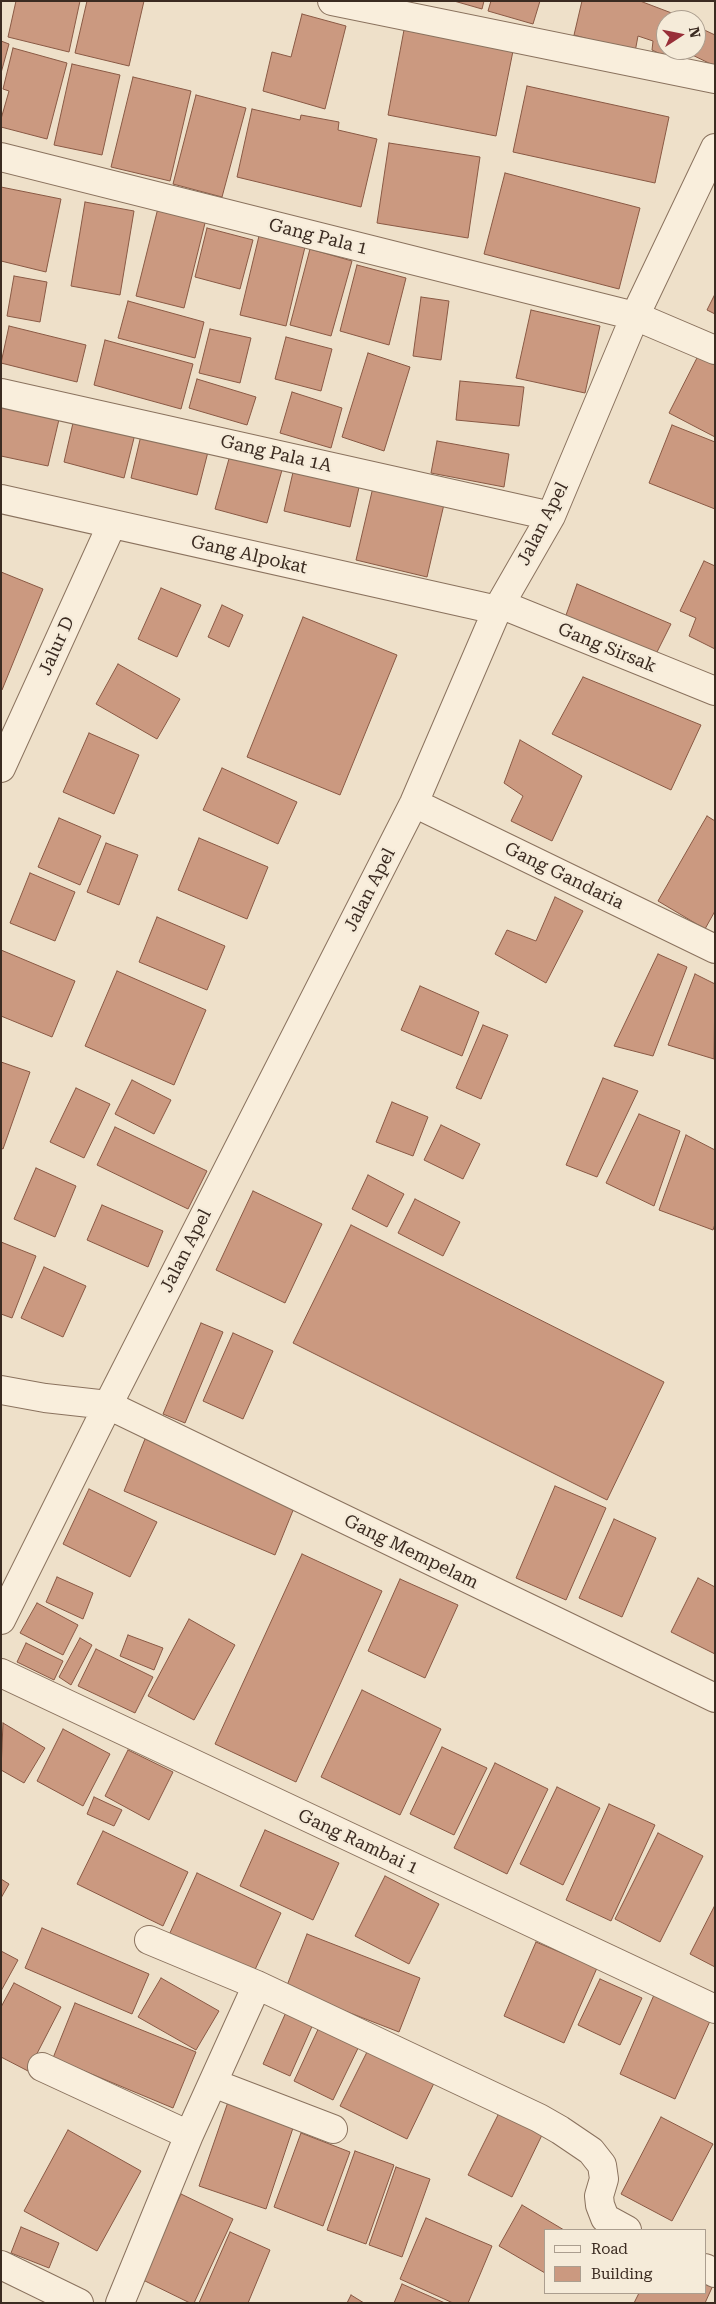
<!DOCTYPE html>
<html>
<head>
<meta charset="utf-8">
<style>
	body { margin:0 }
	#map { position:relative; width:716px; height:2304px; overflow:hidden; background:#eee0c9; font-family:"Roboto Serif",serif }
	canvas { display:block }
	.frame { position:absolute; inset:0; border:2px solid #3b2b21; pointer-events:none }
	.legend { position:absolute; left:544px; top:2229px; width:162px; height:65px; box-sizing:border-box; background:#f5ebd9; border:1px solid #ab9e8f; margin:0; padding:6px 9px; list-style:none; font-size:15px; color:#3b2b21 }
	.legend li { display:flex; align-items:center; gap:10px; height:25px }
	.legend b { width:25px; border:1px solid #ab9e8f }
	.north { position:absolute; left:656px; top:10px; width:50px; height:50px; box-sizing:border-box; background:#f5ebd9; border:1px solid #ab9e8f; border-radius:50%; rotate:79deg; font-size:14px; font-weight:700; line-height:20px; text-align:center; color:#3b2b21 }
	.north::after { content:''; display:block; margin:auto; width:18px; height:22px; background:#982f39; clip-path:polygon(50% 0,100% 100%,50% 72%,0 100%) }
</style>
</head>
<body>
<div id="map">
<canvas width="716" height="2304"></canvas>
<div class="frame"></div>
<ul class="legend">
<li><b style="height:6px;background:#f9eedc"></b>Road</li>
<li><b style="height:14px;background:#cb9980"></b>Building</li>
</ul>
<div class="north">N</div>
</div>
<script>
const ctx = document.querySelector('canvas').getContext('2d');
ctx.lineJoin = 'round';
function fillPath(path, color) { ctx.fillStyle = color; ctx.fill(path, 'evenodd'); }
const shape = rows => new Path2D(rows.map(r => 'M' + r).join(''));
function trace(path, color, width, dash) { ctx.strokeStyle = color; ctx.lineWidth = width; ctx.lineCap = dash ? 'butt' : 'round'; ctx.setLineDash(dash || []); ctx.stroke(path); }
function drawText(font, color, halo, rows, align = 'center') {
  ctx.font = font + ' "Roboto Serif",serif'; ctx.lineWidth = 4.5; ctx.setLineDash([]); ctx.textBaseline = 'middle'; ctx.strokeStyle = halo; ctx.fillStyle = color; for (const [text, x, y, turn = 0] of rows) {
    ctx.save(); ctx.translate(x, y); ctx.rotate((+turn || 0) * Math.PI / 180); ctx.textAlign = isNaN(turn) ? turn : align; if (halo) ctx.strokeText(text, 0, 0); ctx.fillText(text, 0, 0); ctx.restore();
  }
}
const building = shape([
	[16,1,80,1,69,52,8,37,16,1],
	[87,1,144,1,129,66,75,53,87,1],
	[454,1,484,1,482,9,454,1],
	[491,1,540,1,533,24,488,11,491,1],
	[582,1,640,1,690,20,666,20,666,50,673,50,671,59,652,50,653,41,638,36,635,52,574,35,582,1],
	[302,14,346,26,325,109,263,91,272,52,291,57,302,14],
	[698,27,715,35,715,66,684,51,696,50,696,31,698,27],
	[404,30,513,51,496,136,388,115,404,30],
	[1,41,9,44,1,73,1,41],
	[13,48,67,63,47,139,1,127,1,119,9,91,3,89,13,48],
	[72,64,120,75,102,155,54,145,72,64],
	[133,77,191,91,170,181,111,167,133,77],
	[527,86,669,117,655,183,513,152,527,86],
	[196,95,246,108,222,197,173,184,196,95],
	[252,109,300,120,301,115,339,122,338,130,377,139,361,207,237,177,252,109],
	[389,143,480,157,468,238,377,223,389,143],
	[505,173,640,208,619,289,484,254,505,173],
	[1,187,61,199,46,272,1,261,1,187],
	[85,202,134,211,120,295,71,286,85,202],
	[158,208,206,219,184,308,136,296,158,208],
	[207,228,253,240,240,289,195,277,207,228],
	[259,236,305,247,286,326,240,315,259,236],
	[310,249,352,261,331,336,290,325,310,249],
	[357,265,406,278,389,345,340,331,357,265],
	[14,276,47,282,40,322,7,316,14,276],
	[715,294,715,314,707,310,715,294],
	[421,297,449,301,441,360,413,356,421,297],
	[128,301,204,322,195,358,118,338,128,301],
	[531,310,600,326,585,393,516,378,531,310],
	[9,326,86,345,77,382,1,363,9,326],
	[210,329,251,338,240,383,199,373,210,329],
	[286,337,332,349,321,391,275,379,286,337],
	[105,340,193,364,181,409,94,385,105,340],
	[700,352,715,360,715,437,669,413,700,352],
	[368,353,410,367,384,451,342,437,368,353],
	[197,379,256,397,247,425,189,408,197,379],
	[460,381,524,387,519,426,456,420,460,381],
	[292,392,342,408,331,448,280,433,292,392],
	[1,397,61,411,48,466,1,456,1,397],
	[76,410,137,426,124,478,64,462,76,410],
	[672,425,715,442,715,509,649,483,672,425],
	[143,427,210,444,197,495,131,478,143,427],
	[437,441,509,454,504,487,431,473,437,441],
	[232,448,284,463,267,523,215,509,232,448],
	[294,468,360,483,350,527,284,511,294,468],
	[374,483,445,500,427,577,356,560,374,483],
	[704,561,715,566,715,649,689,636,696,618,680,611,704,561],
	[1,572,43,589,2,690,1,689,1,572],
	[577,584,671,624,654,658,565,618,577,584],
	[161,588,201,605,177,657,138,639,161,588],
	[222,605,243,615,229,647,208,637,222,605],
	[303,617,397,655,340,795,247,757,303,617],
	[118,664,180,699,157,739,96,704,118,664],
	[583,677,701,725,671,790,552,734,583,677],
	[89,733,139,755,114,814,63,792,89,733],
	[520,740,582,776,552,841,511,821,523,796,504,783,520,740],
	[222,768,297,802,278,844,203,810,222,768],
	[707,816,715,821,715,911,705,929,658,901,707,816],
	[59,818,101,836,80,885,38,867,59,818],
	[199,838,268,867,247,919,178,890,199,838],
	[106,843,138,855,119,905,87,892,106,843],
	[30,873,75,892,55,941,10,923,30,873],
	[555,897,583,911,546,983,495,954,507,930,536,941,555,897],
	[157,917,225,946,207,990,139,962,157,917],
	[1,950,75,981,52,1037,1,1016,1,950],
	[658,954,687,967,653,1056,614,1046,658,954],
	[117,971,206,1010,174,1085,85,1046,117,971],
	[695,974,715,984,714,1059,668,1045,695,974],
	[420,986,479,1012,462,1056,401,1030,420,986],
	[483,1025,508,1035,481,1099,456,1088,483,1025],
	[1,1062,30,1072,3,1149,1,1148,1,1062],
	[603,1078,638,1091,597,1177,566,1165,603,1078],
	[132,1080,171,1100,154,1134,115,1114,132,1080],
	[76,1088,110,1104,84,1158,50,1142,76,1088],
	[392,1102,428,1117,413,1156,376,1142,392,1102],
	[639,1114,680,1131,654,1206,606,1183,639,1114],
	[441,1125,480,1144,463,1179,424,1160,441,1125],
	[115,1127,207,1171,188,1209,97,1165,115,1127],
	[686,1135,715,1150,715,1224,713,1230,659,1210,686,1135],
	[36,1168,76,1186,55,1237,14,1219,36,1168],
	[368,1175,404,1194,387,1227,352,1209,368,1175],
	[253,1191,322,1224,285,1303,216,1270,253,1191],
	[415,1199,460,1222,443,1256,398,1233,415,1199],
	[102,1205,163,1231,148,1267,87,1240,102,1205],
	[351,1225,664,1382,607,1500,293,1343,351,1225],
	[1,1242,36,1256,12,1318,1,1314,1,1242],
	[44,1267,86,1286,63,1337,21,1318,44,1267],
	[201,1323,223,1332,185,1423,163,1414,201,1323],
	[233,1333,273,1351,243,1419,203,1401,233,1333],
	[145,1439,296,1503,275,1555,124,1491,145,1439],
	[555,1486,606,1508,566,1600,516,1578,555,1486],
	[89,1489,157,1522,130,1577,63,1544,89,1489],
	[614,1519,656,1538,622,1617,579,1598,614,1519],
	[302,1554,382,1591,296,1782,215,1744,302,1554],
	[57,1577,93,1593,83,1619,46,1602,57,1577],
	[698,1578,715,1587,715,1654,671,1632,698,1578],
	[400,1579,458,1605,425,1678,368,1651,400,1579],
	[37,1603,78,1625,63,1655,20,1633,37,1603],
	[189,1619,235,1645,194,1720,148,1696,189,1619],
	[128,1635,163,1648,154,1670,120,1656,128,1635],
	[80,1638,92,1645,71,1685,59,1677,80,1638],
	[26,1643,63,1661,54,1680,17,1662,26,1643],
	[96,1649,153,1677,135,1713,78,1686,96,1649],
	[362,1690,441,1729,400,1815,321,1777,362,1690],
	[3,1723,45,1748,24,1783,1,1770,3,1723],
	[63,1729,110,1754,83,1806,37,1781,63,1729],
	[442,1747,487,1768,454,1835,410,1814,442,1747],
	[128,1750,173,1772,149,1820,105,1796,128,1750],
	[495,1763,548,1789,507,1874,454,1848,495,1763],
	[557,1787,600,1808,563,1885,520,1864,557,1787],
	[94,1797,122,1810,114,1826,87,1814,94,1797],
	[609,1804,655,1825,611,1921,566,1900,609,1804],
	[265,1830,339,1863,313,1920,240,1886,265,1830],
	[103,1831,188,1872,163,1926,77,1884,103,1831],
	[658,1833,703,1856,660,1942,615,1919,658,1833],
	[197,1873,281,1913,253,1974,169,1935,197,1873],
	[385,1876,439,1904,409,1964,355,1936,385,1876],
	[1,1879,9,1884,1,1898,1,1879],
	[715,1905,715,1967,690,1954,715,1905],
	[42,1928,149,1974,132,2014,25,1968,42,1928],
	[307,1934,420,1978,399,2032,286,1988,307,1934],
	[536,1942,597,1968,564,2043,504,2016,536,1942],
	[1,1951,18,1960,1,1991,1,1951],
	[161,1978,219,2011,196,2050,138,2017,161,1978],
	[600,1979,642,1998,620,2045,578,2025,600,1979],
	[14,1983,61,2007,28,2071,1,2057,1,2007,14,1983],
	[654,1995,710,2021,675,2099,620,2074,654,1995],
	[75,2003,196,2052,173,2108,53,2058,75,2003],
	[287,2010,314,2022,290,2076,263,2064,287,2010],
	[321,2023,361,2042,333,2100,294,2081,321,2023],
	[370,2046,436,2079,407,2139,340,2106,370,2046],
	[228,2102,294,2125,266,2209,199,2186,228,2102],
	[499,2113,542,2135,512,2197,468,2175,499,2113],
	[661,2117,713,2144,672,2221,621,2194,661,2117],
	[68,2130,141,2171,97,2251,24,2211,68,2130],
	[301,2133,350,2152,323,2226,274,2207,301,2133],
	[355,2151,394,2165,366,2244,327,2230,355,2151],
	[396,2167,430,2179,402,2257,369,2245,396,2167],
	[181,2194,233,2219,194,2303,190,2303,141,2279,181,2194],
	[522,2205,564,2230,545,2230,545,2273,499,2246,522,2205],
	[426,2218,492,2246,468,2303,453,2303,400,2279,426,2218],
	[21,2227,59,2243,49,2268,11,2253,21,2227],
	[230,2232,270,2250,248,2303,199,2303,230,2232],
	[705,2274,715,2281,705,2303,634,2303,639,2293,705,2293,705,2274],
	[402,2284,445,2303,394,2303,402,2284],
	[351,2295,364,2303,347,2303,351,2295]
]);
fillPath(building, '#cb9980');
trace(building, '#895944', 1);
const street = shape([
	[332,1,715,79],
	[1,157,635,316,715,350],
	[1,393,551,516],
	[1,499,497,610],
	[500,604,715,691],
	[1,768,112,524],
	[414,803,715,949],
	[1,1390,45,1398,108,1405,715,1698],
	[1,1620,108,1405,414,803,497,610,551,516,635,316,715,148],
	[1,1673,715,2009],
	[149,1940,257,1985],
	[42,2067,189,2135],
	[213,2083,333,2129],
	[1,2265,79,2303],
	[705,2268,715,2273],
	[120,2303,189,2135,257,1985,539,2118,560,2130,591,2151,602,2165,604,2179,599,2196,600,2205,605,2218,627,2230]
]);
trace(street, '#8a725e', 30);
trace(street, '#f9eedc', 28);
drawText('18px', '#3b2b21', '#f5ebd9', [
	["Gang Pala 1",318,237,14],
	["Gang Pala 1A",276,454,13],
	["Jalan Apel",543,524,-63],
	["Gang Alpokat",249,555,13],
	["Jalur D",57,646,-66],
	["Gang Sirsak",607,648,22],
	["Gang Gandaria",564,876,26],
	["Jalan Apel",370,890,-63],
	["Jalan Apel",186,1251,-63],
	["Gang Mempelam",411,1552,26],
	["Gang Rambai 1",358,1842,25]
]);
</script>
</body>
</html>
